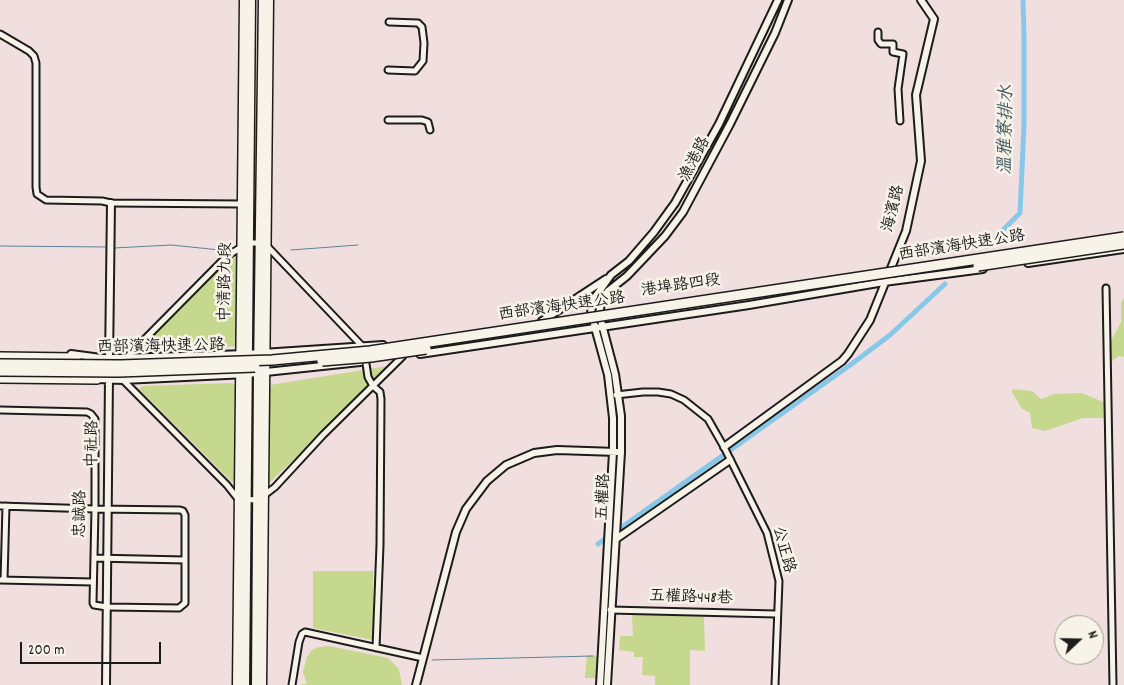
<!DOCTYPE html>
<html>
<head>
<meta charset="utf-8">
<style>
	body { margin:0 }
	#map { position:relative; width:1124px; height:685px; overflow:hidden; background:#f1dfdf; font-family:Dekko,sans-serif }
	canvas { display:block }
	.north { position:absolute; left:1054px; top:615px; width:50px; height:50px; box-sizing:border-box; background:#f7f3e8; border:1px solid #9f9d96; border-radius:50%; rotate:69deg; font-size:14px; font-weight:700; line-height:20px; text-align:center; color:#1c1c1c }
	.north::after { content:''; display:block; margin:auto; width:18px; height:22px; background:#1c1c1c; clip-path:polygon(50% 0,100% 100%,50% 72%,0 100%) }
	.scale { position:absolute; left:20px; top:642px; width:141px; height:22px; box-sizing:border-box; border:2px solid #1c1c1c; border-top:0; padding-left:6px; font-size:15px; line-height:18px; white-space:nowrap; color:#1c1c1c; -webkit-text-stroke:4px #f7f3e8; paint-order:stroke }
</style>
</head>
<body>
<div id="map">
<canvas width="1124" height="685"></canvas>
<div class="north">N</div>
<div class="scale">200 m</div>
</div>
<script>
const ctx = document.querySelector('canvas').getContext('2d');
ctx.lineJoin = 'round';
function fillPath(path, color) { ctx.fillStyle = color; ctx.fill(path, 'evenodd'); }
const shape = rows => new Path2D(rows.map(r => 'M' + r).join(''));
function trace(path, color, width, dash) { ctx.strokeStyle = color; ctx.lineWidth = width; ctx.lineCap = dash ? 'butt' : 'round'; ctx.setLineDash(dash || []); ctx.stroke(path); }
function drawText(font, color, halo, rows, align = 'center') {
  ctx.font = font + ' Dekko,"LXGW WenKai TC",sans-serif'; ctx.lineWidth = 5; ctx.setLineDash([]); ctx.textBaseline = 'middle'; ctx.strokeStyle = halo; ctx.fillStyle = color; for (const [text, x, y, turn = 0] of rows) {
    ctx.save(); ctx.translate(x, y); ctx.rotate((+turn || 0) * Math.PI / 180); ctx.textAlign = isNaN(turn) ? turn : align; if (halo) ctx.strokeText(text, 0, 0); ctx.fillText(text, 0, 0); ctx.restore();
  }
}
fillPath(shape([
	[238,250,238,346,136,353],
	[1124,298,1124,357,1119,356,1111,362,1110,341,1111,341,1121,322,1121,302],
	[388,366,321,434,268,484,270,385],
	[232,383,236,386,235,478,232,482,139,389,143,386],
	[1013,389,1032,391,1041,399,1054,394,1081,393,1106,403,1106,418,1083,418,1045,431,1032,428,1030,413,1022,409,1012,392],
	[313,571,373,571,373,640,313,628],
	[632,614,704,617,705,651,690,650,690,685,655,685,655,676,642,675,643,657,634,657,634,652,619,650,620,636,633,636],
	[329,646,388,658,399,669,402,685,302,685,302,684,307,684,303,672,307,657,312,650,319,647],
	[587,655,597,656,596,678,585,678]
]), '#c5d88d');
trace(shape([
	[0,246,105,247],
	[114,248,171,245,220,250],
	[291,250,358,245],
	[432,660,593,656]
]), '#5c8396', 1);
trace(shape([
	[987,246,1020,213,1024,126,1024,35,1023,0],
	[598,544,853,363,890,335,945,284]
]), '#87c8e8', 5);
const minor = shape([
	[878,32,878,40,881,44,893,44,893,52,903,54,898,89,900,121],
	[0,34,29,51,34,56,36,63,36,187,37,194,46,200,102,201,111,203,242,204],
	[388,70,415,71,423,61,424,43,422,27,418,23,389,22],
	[388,120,422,120,428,122,430,130],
	[1106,288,1113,685],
	[365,357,368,377,373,386,380,392,381,399,380,545,376,648],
	[126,358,227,256,248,243,259,243,266,245,364,348],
	[123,380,227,485,238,499,258,500,275,487,323,435,403,356],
	[616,395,643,392,658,392,671,394,684,400,708,419,724,447,767,533,779,581,775,685],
	[0,410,87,412,91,414,95,419,95,509,93,603,94,605,107,607,179,608,185,603,185,515,183,511,180,510,95,509,0,506],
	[94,558,185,560],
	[0,580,93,582],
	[4,580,6,506],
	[610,610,776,614],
	[292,685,299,642,302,634,305,632,423,658]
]);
const tertiary = shape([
	[1028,263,1124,249],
	[542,321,606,279],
	[71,354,101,358,120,358,247,354,383,345],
	[420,354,749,305,884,282,983,269],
	[109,362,111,203],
	[97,379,123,380,247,374,360,362],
	[724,447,842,361,848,354,870,320,906,231,921,161,916,95,934,19,921,0],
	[616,539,730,460],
	[106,685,109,377],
	[416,685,456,532,466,509,487,481,506,465,534,453,557,450,617,452],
	[600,685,613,452,613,418,608,375,591,313,593,300,611,275,629,261,654,232,675,203,719,124,778,0],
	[607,685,621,452,621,416,615,374,599,313,602,300,608,291,627,276,665,236,683,212,730,124,775,33,788,0]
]);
const primary = shape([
	[237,685,244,0],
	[245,685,251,0],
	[256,685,258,373,263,0],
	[262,685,269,0]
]);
const trunk = shape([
	[0,357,76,358],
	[0,378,97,379]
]);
trace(minor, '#1c1c1c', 9);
trace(tertiary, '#1c1c1c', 10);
trace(primary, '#1c1c1c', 11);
trace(trunk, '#1c1c1c', 12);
trace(minor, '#f7f3e8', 5);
trace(tertiary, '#f7f3e8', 6);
trace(primary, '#f7f3e8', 8);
trace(trunk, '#f7f3e8', 9);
const trunkBridge = shape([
	[978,266,1124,244],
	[322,361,371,357,426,349],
	[0,364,120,365,272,360,370,351,1124,237],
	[0,371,119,372,255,367]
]);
trace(trunkBridge, '#1c1c1c', 12, []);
trace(trunkBridge, '#f7f3e8', 9);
drawText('16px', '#1c1c1c', '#f7f3e8', [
	["漁港路",696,160,-62],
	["海濱路",895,209,-76],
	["西部濱海快速公路",962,247,-9],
	["中清路九段",227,282,-89],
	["港埠路四段",681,287,-8],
	["西部濱海快速公路",562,308,-8],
	["西部濱海快速公路",161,348,-1],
	["中社路",94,444,-89],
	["五權路",605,497,-87],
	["忠誠路",82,514,-89],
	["公正路",782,550,75],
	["五權路448巷",691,599,2]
]);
drawText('italic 18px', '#415863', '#f7f3e8', [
	["溫雅寮排水",1008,130,-89]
]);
</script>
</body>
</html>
